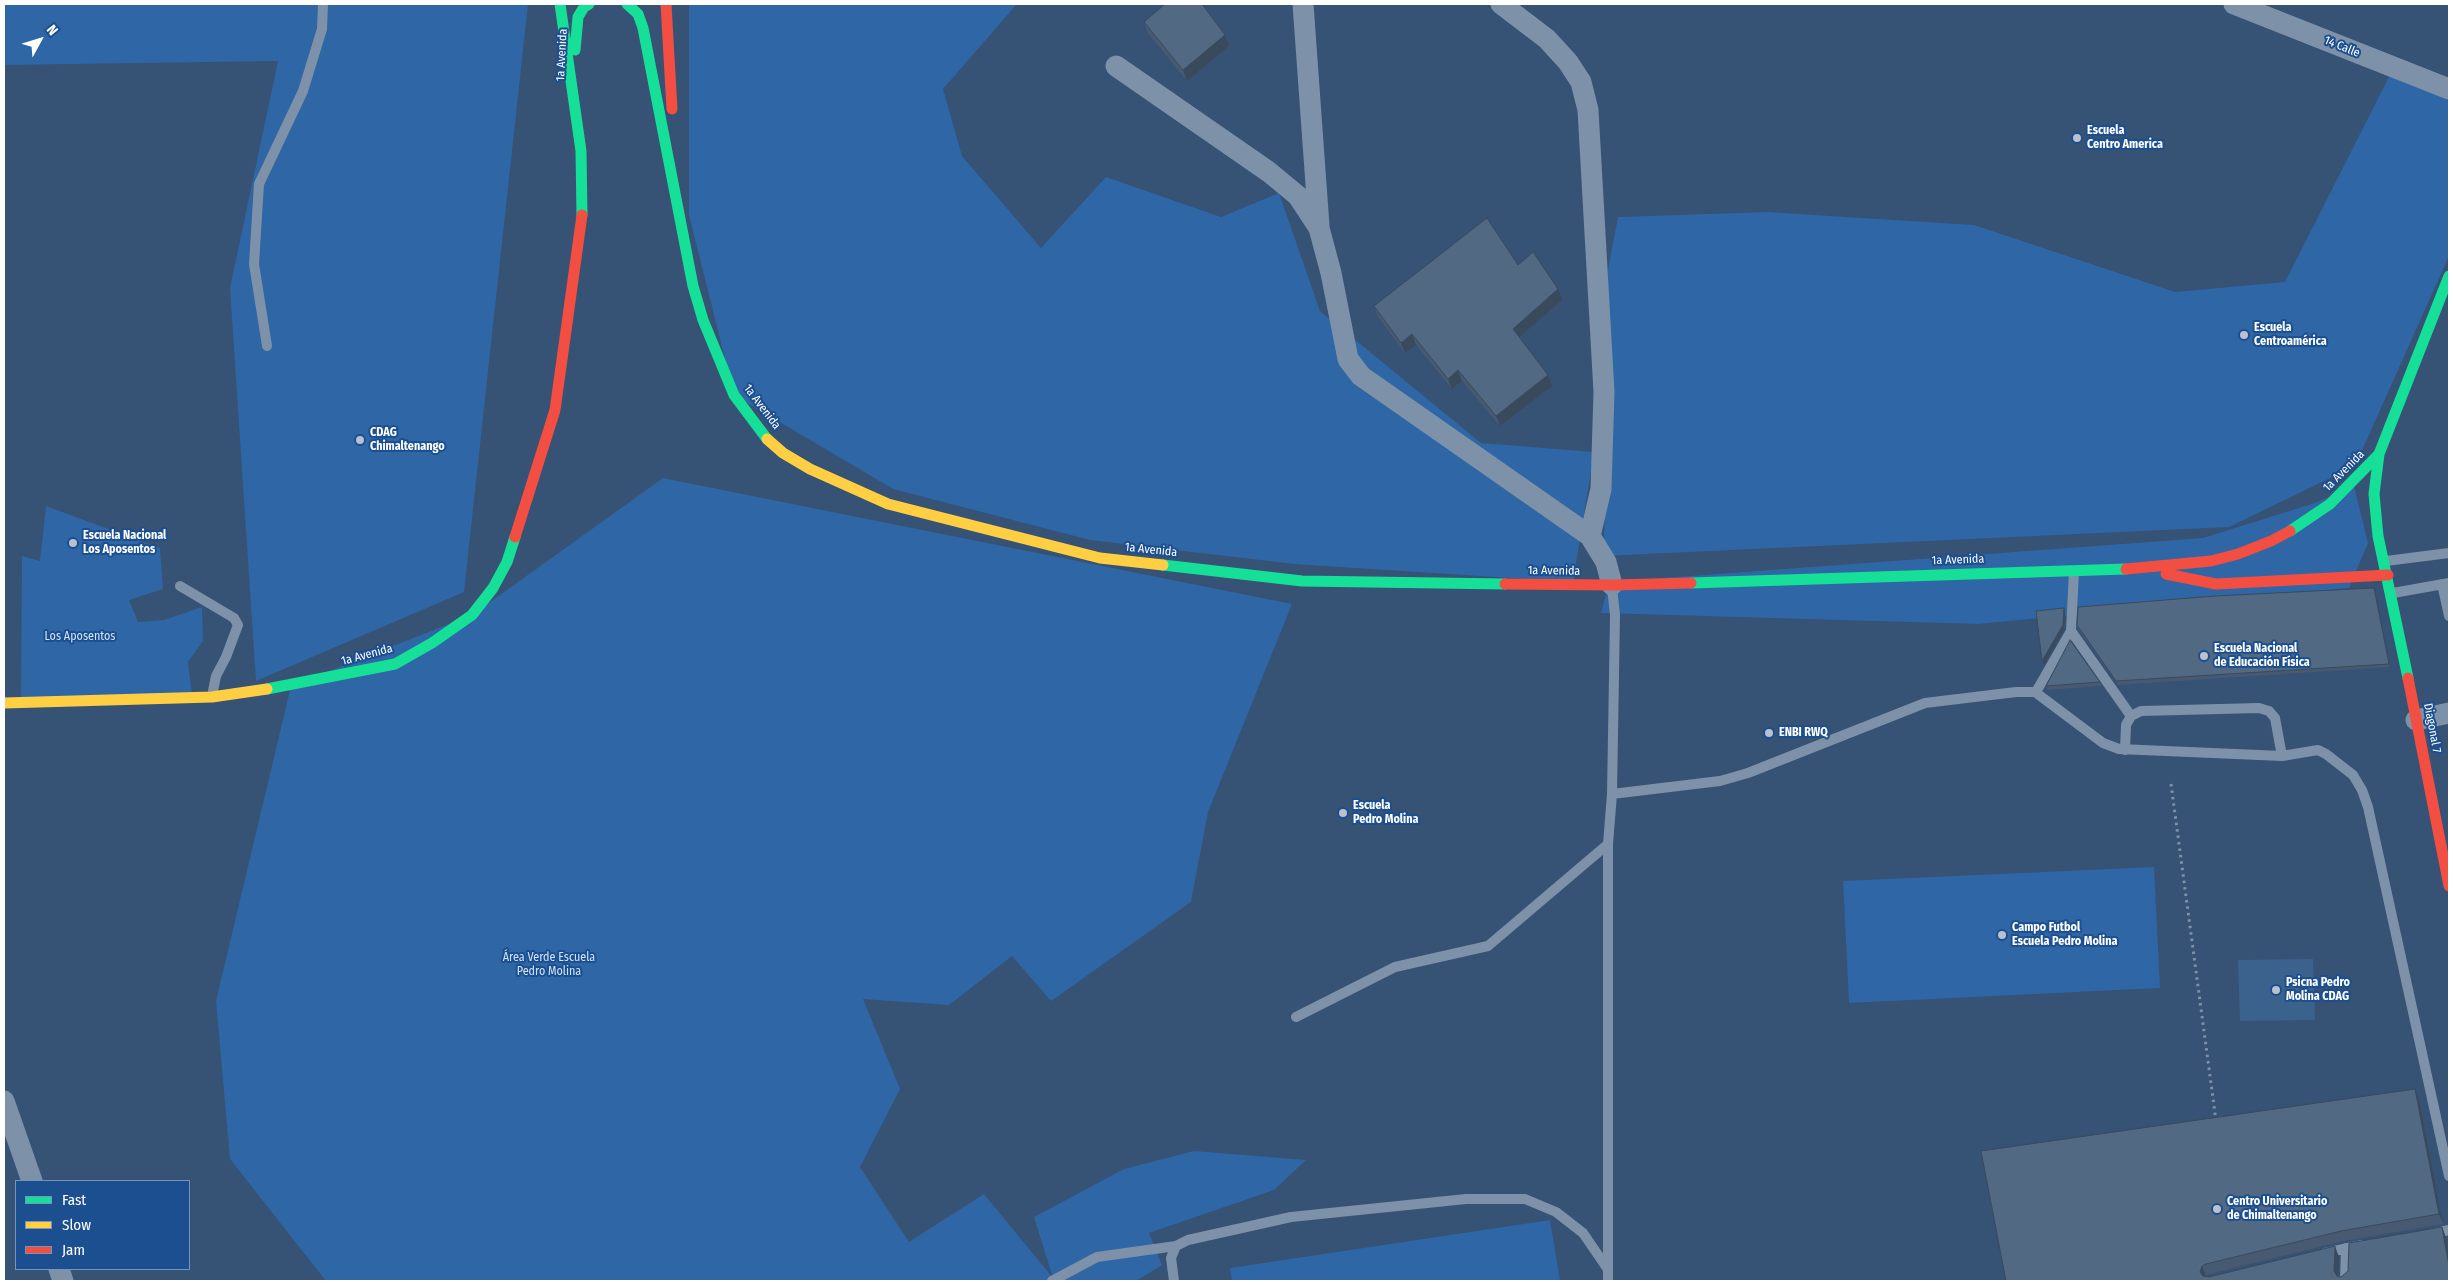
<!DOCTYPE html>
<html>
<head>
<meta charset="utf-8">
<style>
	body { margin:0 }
	#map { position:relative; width:2453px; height:1285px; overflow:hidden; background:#365274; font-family:"Fira Sans Condensed",sans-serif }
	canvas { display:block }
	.frame { position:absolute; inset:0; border:5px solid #fff; pointer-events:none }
	.legend { position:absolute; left:15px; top:1180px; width:175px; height:90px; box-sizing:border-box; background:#1b4f8f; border:1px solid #7695bc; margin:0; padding:6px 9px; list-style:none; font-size:15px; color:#fff }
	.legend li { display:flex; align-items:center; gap:10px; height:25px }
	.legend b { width:25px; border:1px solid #7695bc }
	.north { position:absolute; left:15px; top:15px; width:50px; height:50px; -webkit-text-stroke:4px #1b4f8f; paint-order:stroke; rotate:51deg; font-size:14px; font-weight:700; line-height:20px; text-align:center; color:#fff }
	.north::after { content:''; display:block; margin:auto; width:18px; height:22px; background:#fff; clip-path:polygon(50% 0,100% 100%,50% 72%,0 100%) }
</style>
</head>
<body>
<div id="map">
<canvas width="2453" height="1285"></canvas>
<div class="frame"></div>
<ul class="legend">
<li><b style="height:6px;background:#16e098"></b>Fast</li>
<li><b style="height:6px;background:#ffcf43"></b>Slow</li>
<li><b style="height:6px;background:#f24e42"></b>Jam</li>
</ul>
<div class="north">N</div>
</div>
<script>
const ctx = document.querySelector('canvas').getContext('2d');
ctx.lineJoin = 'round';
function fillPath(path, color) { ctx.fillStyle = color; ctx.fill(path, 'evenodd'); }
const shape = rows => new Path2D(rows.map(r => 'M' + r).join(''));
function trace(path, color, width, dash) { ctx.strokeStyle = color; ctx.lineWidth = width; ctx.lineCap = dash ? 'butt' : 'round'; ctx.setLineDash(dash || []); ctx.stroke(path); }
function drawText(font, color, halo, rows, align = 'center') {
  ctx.font = font + ' "Fira Sans Condensed",sans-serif'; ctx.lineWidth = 4; ctx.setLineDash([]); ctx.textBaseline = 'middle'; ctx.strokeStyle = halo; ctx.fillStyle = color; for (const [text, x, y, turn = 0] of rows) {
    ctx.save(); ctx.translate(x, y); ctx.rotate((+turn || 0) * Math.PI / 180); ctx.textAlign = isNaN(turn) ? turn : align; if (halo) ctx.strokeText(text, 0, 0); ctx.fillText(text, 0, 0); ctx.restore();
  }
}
fillPath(shape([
	[4,4,528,4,464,592,256,681,230,288,278,61,4,65],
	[689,4,1017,4,943,89,962,156,1041,248,1106,177,1221,217,1279,193,1320,311,1481,443,1594,452,1573,582,1294,564,1090,540,893,489,734,395,689,215],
	[2394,67,2449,89,2449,256,2355,466,2229,527,1603,556,1609,421,1603,295,1618,217,1767,212,1974,225,2175,292,2285,282],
	[663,478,1292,604,1208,812,1191,902,1051,1001,1012,956,949,1005,863,999,900,1089,860,1167,909,1242,984,1194,1053,1278,1034,1217,1124,1169,1194,1151,1306,1160,1274,1190,1149,1233,1162,1265,1136,1281,326,1281,230,1159,216,1001,291,686,472,615],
	[2354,486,2368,543,2349,588,1978,624,1601,613,1609,582,2203,538,2315,503],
	[46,506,160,548,163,589,129,600,138,622,164,620,202,607,203,641,188,662,192,694,21,699,22,556,40,561],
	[2154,867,2160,988,1849,1003,1843,881],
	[1550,1220,1560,1281,1232,1281,1230,1268]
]), '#2f66a5');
fillPath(shape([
	[2313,959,2315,1020,2240,1021,2238,960]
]), '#3b618d');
trace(shape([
	[2171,784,2216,1121]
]), '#7d92a8', 3, [2.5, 4]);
trace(shape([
	[267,346,254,264,259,184,303,91,322,29,323,4],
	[2386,561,2449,553],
	[2442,584,2449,616],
	[180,586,234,618,238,625,226,657,216,676,212,696],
	[2393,593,2449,583],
	[2071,631,2131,716],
	[2036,692,2071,631,2074,571],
	[2125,750,2126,725,2131,716,2141,711,2259,708,2269,711,2275,718,2282,756],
	[1612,794,1720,781,1748,773,1925,703,2016,692,2035,692,2103,743,2119,749,2282,756,2318,750,2326,754,2353,775,2362,790,2368,807,2449,1176],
	[1296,1017,1395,967,1488,946,1608,844,1612,794,1615,615,1612,587],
	[2431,1234,2449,1230],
	[2325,1253,2362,1245],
	[1052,1281,1097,1257,1176,1246],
	[1174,1281,1171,1258,1176,1246,1188,1240,1291,1217,1466,1199,1525,1199,1556,1212,1583,1233,1607,1268],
	[1608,1281,1608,844],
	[2345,1281,2346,1248]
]), '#7d92a8', 10);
trace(shape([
	[1303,4,1319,226],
	[1501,4,1547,39,1568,62,1581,82,1588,110,1604,392,1601,489,1590,536],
	[2234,4,2449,89],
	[1116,66,1269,172,1298,196,1319,228,1331,273,1348,359,1361,376,1590,536,1606,562,1612,585],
	[2416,720,2449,713],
	[4,1101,32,1181],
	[59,1269,63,1281]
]), '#7d92a8', 21);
trace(shape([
	[560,4,581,151,582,215],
	[627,4,638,14,643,28,693,286,703,320,734,395,767,439],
	[575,50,578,17,584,7,589,4],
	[2379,454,2374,494,2378,536,2408,678],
	[2290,531,2330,504,2379,454,2449,276],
	[1163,565,1302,581,1505,584],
	[1691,583,2126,569],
	[267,689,395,664,432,643,472,615,493,588,507,562,515,537]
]), '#16e098', 11);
trace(shape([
	[767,439,783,453,810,469,888,504,1100,558,1163,565],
	[4,703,212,697,267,689]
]), '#ffcf43', 11);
trace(shape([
	[666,4,672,109],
	[515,537,555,410,582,215],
	[2126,569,2211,561,2238,554,2271,541,2290,531],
	[2166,574,2216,584,2388,575],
	[1505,584,1612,585,1691,583],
	[2408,678,2449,886]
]), '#f24e42', 11);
fillPath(shape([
	[1144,22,1229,46,1187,81,1147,32],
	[1518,265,1562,300,1519,337,1552,386,1500,426,1462,381,1452,389,1416,345,1405,353,1378,317,1374,306],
	[2374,588,2390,667,2118,685,2078,629,2077,625],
	[2100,682,2101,686,2047,690,2046,686],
	[2415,1089,2419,1099,2443,1224,2344,1241,2209,1274,2206,1276,2209,1277,2339,1257,2338,1276,2341,1277,2442,1227,2446,1238,2449,1281,2006,1281]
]), '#475a72');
fillPath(shape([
	[1225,35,1229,46,1187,81,1183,70],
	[1558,289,1562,300,1517,339,1513,329],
	[1412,334,1416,345,1405,353,1401,343],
	[1458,370,1462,381,1452,389,1448,379],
	[1548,375,1552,386,1500,426,1496,416],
	[2374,588,2375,591,2390,667,2389,664],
	[2064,608,2065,612,2064,629,2044,665,2042,661],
	[2415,1089,2419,1099,2443,1224,2439,1214],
	[2442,1227,2446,1238,2449,1257,2449,1266],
	[2335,1246,2339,1257,2338,1281,2334,1271],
	[2202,1266,2206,1276,2205,1281,2200,1272]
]), '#394a5c');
const building = shape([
	[1165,4,1202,4,1225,35,1183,70,1144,22,1165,4],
	[1487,218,1518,265,1533,252,1558,289,1513,329,1548,375,1496,416,1458,370,1448,379,1412,334,1401,343,1374,306,1487,218],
	[2374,588,2389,664,2116,681,2077,625,2078,607,2215,596,2374,588],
	[2064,608,2063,625,2042,661,2036,611,2064,608],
	[2070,640,2100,682,2046,686,2070,640],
	[2415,1089,2439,1214,2341,1231,2206,1264,2202,1266,2200,1272,2203,1276,2209,1277,2335,1246,2334,1271,2337,1276,2341,1277,2348,1271,2349,1243,2442,1227,2449,1266,2449,1281,2006,1281,1981,1151,2415,1089]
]);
fillPath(building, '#526984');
trace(building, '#394a5c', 1);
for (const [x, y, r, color] of [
	[2077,138,5,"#b9c2ce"],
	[2244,335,5,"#b9c2ce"],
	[360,440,5,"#b9c2ce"],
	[73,543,5,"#b9c2ce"],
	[2204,656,5,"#b9c2ce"],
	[1769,733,5,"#b9c2ce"],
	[1343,813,5,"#b9c2ce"],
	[2002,935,5,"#b9c2ce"],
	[2276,990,5,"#b9c2ce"],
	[2217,1209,5,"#b9c2ce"]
]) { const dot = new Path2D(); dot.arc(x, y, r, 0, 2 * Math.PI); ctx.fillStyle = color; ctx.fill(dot); trace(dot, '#1b4f8f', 2); }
drawText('12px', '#fff', '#1b4f8f', [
	["14 Calle",2342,47,22],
	["1a Avenida",562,55,-87],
	["1a Avenida",762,407,53],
	["1a Avenida",2344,471,-45],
	["1a Avenida",1151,550,6],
	["1a Avenida",1958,560,-2],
	["1a Avenida",1554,571,1],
	["1a Avenida",367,655,-15],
	["Diagonal 7",2432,728,79]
]);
drawText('bold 12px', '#fff', '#1b4f8f', [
	["Escuela",2087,131],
	["Centro America",2087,145],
	["Escuela",2254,328],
	["Centroamérica",2254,342],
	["CDAG",370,433],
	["Chimaltenango",370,447],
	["Escuela Nacional",83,536],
	["Los Aposentos",83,550],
	["Escuela Nacional",2214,649],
	["de Educación Física",2214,663],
	["ENBI RWQ",1779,733],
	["Escuela",1353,806],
	["Pedro Molina",1353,820],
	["Campo Futbol",2012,928],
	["Escuela Pedro Molina",2012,942],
	["Psicna Pedro",2286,983],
	["Molina CDAG",2286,997],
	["Centro Universitario",2227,1202],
	["de Chimaltenango",2227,1216]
], 'left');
drawText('12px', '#cfe3fa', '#1b4f8f', [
	["Los Aposentos",80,637],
	["Área Verde Escuela",549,958],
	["Pedro Molina",549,972]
]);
</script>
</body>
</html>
